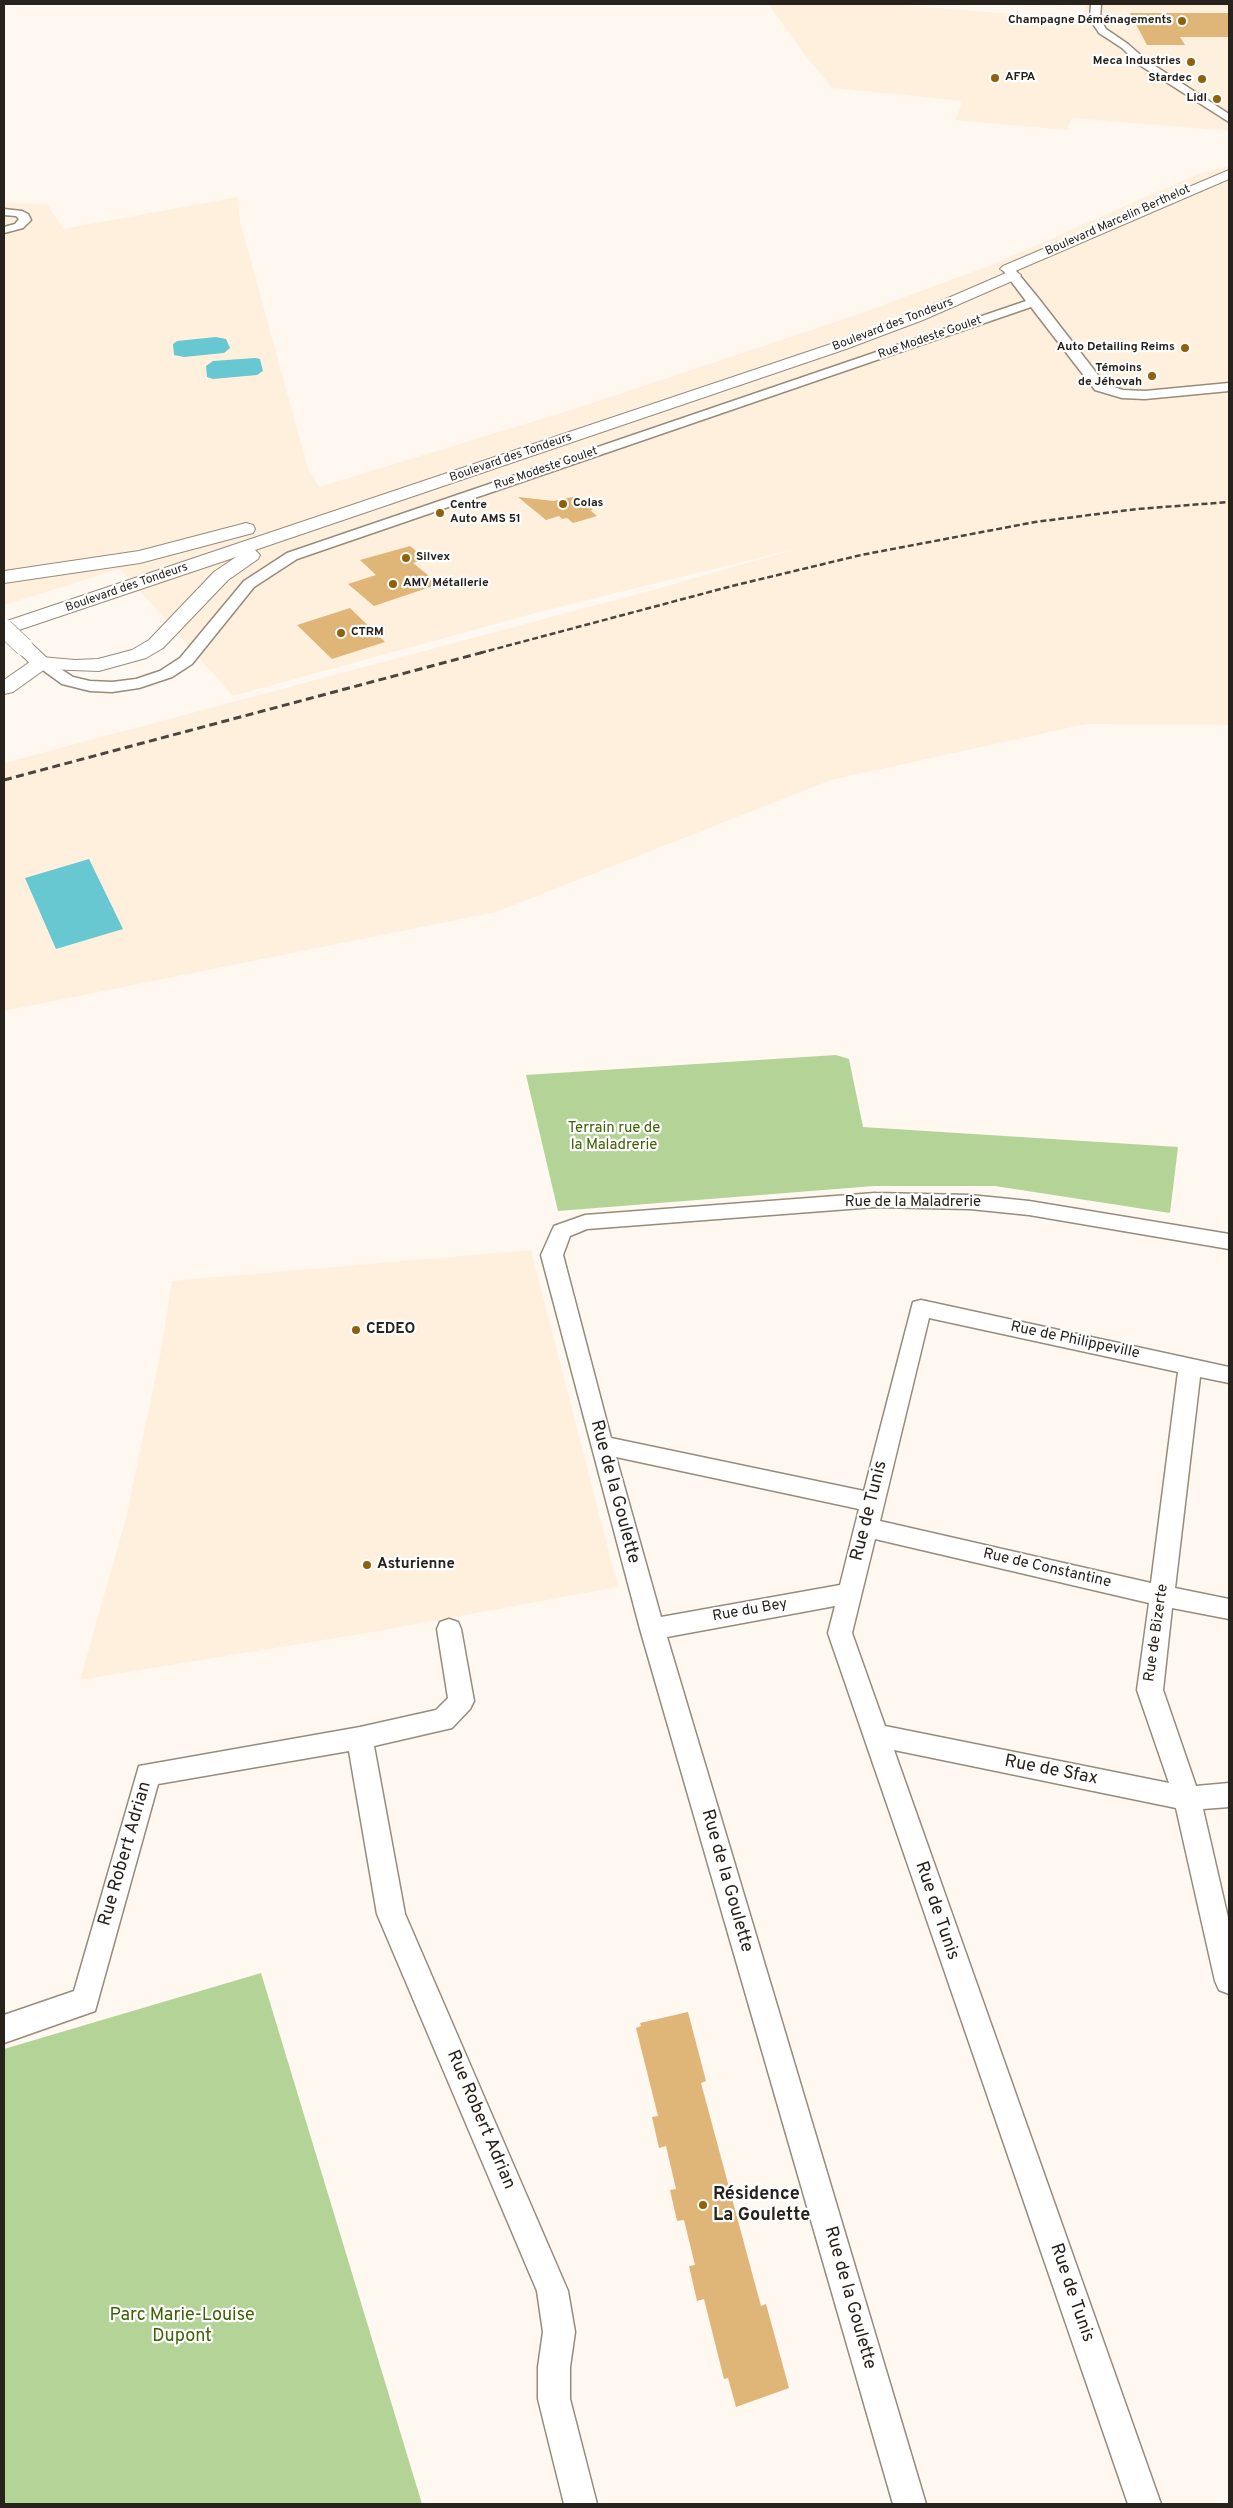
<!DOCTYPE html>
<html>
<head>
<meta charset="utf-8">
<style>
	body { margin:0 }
	#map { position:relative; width:1233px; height:2508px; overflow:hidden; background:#fef8f1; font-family:Overpass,sans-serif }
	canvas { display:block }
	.frame { position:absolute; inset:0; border:5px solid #27221c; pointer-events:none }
</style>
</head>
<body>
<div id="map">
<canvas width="1233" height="2508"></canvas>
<div class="frame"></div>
</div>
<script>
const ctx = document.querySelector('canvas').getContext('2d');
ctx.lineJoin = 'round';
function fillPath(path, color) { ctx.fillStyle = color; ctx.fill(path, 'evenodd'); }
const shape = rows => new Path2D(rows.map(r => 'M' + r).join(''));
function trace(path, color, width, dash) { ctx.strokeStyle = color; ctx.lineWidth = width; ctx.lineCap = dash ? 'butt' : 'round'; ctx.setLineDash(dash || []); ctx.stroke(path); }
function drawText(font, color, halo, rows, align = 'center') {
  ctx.font = font + ' Overpass,sans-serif'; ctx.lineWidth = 4.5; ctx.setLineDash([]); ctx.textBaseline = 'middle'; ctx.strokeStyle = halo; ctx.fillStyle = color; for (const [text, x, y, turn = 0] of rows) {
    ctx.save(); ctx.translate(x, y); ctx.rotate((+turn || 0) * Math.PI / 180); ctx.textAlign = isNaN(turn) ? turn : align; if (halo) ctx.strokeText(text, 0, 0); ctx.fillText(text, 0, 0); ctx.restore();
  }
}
fillPath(shape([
	[768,4,892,4,1084,20,1086,4,1229,4,1229,131,1072,118,1067,130,955,120,963,101,833,88,808,59],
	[1229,166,1229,725,1086,724,831,780,496,912,4,1011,4,763,660,588,799,548,539,612,233,696,120,569,4,605,4,202,48,205,63,229,238,197,240,221,308,469,319,487,577,408,856,315,994,264,1200,173],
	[531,1250,618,1587,378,1631,80,1680,126,1518,161,1351,172,1281]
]), '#fff0dd');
fillPath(shape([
	[836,1055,849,1059,863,1127,1178,1147,1170,1213,995,1186,874,1186,558,1211,526,1075],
	[261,1973,422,2504,4,2504,4,2049]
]), '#b4d397');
fillPath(shape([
	[216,337,226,339,230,348,224,353,184,357,174,355,173,344,177,341],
	[255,358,260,359,263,371,257,375,213,379,207,377,206,366,213,361],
	[89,859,123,929,56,949,25,878]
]), '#67c8d1');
fillPath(shape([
	[1130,13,1229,13,1229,37,1180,37,1185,45,1147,45],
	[577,496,593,510,590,510,597,516,573,523,567,518,562,519,559,516,546,520,518,497,554,501],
	[410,546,425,559,413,563,439,584,374,606,348,584,376,575,360,560],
	[350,608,385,642,332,659,297,625],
	[688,2012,706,2081,701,2083,748,2258,761,2306,766,2304,789,2388,736,2407,728,2378,724,2379,704,2299,697,2301,689,2266,695,2265,684,2220,677,2221,670,2190,676,2189,666,2146,659,2148,652,2117,658,2116,636,2028,641,2026,640,2023]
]), '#dfb578');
const minor = shape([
	[1091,4,1101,4,1100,19,1106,29,1128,44,1146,60,1229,114,1229,122,1138,64,1122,48,1099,33,1090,19,1091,4],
	[4,209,22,211,28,214,31,220,23,228,4,233,4,227,15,224,19,219,16,216,4,215,4,209],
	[1008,265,1012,266,1039,299,1105,384,1123,390,1145,391,1229,383,1229,391,1145,399,1122,398,1095,390,1031,307,297,559,254,587,192,664,172,677,139,688,112,692,90,691,62,684,33,663,35,660,47,660,73,677,90,681,112,682,136,679,160,671,180,658,244,581,287,553,1026,301,1002,269,1008,265],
	[875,1193,970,1195,1029,1201,1229,1234,1229,1249,1029,1215,970,1209,875,1207,587,1229,570,1236,563,1255,611,1438,864,1491,913,1302,921,1300,1229,1367,1229,1383,1200,1377,1175,1588,1229,1599,1229,1619,1172,1608,1163,1690,1196,1786,1229,1783,1229,1807,1203,1809,1229,1922,1229,1994,1219,1990,1215,1981,1176,1808,894,1750,1161,2504,1128,2504,828,1633,835,1606,667,1637,926,2504,893,2504,640,1629,541,1255,554,1226,585,1215,875,1193],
	[929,1318,1178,1372,1151,1583,880,1521,929,1318],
	[616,1457,859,1509,840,1585,661,1617,616,1457],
	[875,1539,1149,1603,1137,1690,1169,1783,885,1726,852,1633,875,1539],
	[449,1619,458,1622,461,1629,474,1701,470,1709,452,1728,374,1746,405,1914,568,2291,575,2332,570,2367,570,2399,597,2504,564,2504,538,2399,538,2367,543,2332,537,2291,377,1914,349,1751,158,1784,95,2011,4,2043,4,2015,74,1991,139,1766,360,1727,436,1710,448,1698,437,1629,440,1622,449,1619]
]);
const major = shape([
	[1229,170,1229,179,1013,272,1008,274,1000,269,1003,266,1229,170],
	[24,641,31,643,48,659,51,663,48,667,41,669,34,667,17,651,14,647,17,643,24,641]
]);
const highway = shape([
	[1013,270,1021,275,1019,278,923,320,846,349,255,550,260,555,258,559,228,580,163,648,146,658,99,671,45,669,13,692,4,694,4,680,34,659,41,657,75,660,98,659,132,650,149,640,214,572,236,557,4,635,4,622,834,343,911,314,1013,270],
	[246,523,253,525,255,529,253,533,140,563,4,583,4,571,139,551,246,523]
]);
trace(minor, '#978b7b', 3);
trace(major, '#978b7b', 2);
trace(highway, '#978b7b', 2);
fillPath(minor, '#fff');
fillPath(major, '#fff');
fillPath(highway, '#fff');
trace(shape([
	[480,653,732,586,861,555,1035,522,1137,509,1229,502]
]), '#4a453f', 2.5, [6, 3]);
trace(shape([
	[4,780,484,652]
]), '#4a453f', 3, [8, 4.5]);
const majorBridge = shape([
	[4,628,24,647]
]);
trace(majorBridge, '#978b7b', 19, []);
trace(majorBridge, '#fff', 18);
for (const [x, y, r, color] of [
	[1182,21,5,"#8f610a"],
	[1191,62,5,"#8f610a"],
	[995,78,5,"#8f610a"],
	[1202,79,5,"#8f610a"],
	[1217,99,5,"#8f610a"],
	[1185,348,5,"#8f610a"],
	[1152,376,5,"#8f610a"],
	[563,504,5,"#8f610a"],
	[440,513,5,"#8f610a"],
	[406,558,5,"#8f610a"],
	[393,584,5,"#8f610a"],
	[341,633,5,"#8f610a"],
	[356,1330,5,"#8f610a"],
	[367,1565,5,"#8f610a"],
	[703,2205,5,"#8f610a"]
]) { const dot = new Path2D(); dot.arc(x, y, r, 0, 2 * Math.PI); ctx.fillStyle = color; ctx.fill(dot); trace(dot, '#fff', 2); }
drawText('bold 12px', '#27221c', '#fff', [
	["Champagne Déménagements",1172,21],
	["Meca Industries",1181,62],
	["AFPA",1005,78,"left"],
	["Stardec",1192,79],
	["Lidl",1207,99],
	["Auto Detailing Reims",1175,348],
	["Témoins",1142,369],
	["de Jéhovah",1142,383],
	["Colas",573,504,"left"],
	["Centre",450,506,"left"],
	["Auto AMS 51",450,520,"left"],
	["Silvex",416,558,"left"],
	["AMV Métallerie",403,584,"left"],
	["CTRM",351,633,"left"]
], 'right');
drawText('12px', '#27221c', '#fff', [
	["Boulevard Marcelin Berthelot",1118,221,-24],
	["Boulevard des Tondeurs",893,325,-21],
	["Rue Modeste Goulet",930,338,-19],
	["Boulevard des Tondeurs",511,458,-19],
	["Rue Modeste Goulet",546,469,-19],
	["Boulevard des Tondeurs",127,588,-19]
]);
drawText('15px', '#3d6201', '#fff', [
	["Terrain rue de",614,1129],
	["la Maladrerie",614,1146]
]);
drawText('15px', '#27221c', '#fff', [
	["Rue de la Maladrerie",913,1203],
	["Rue de Philippeville",1075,1341,12],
	["Rue de Constantine",1047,1569,13],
	["Rue du Bey",750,1611,-10],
	["Rue de Bizerte",1157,1633,-82]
]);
drawText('bold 15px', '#27221c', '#fff', [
	["CEDEO",366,1330],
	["Asturienne",377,1565]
], 'left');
drawText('18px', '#27221c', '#fff', [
	["Rue de la Goulette",614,1492,75],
	["Rue de Tunis",870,1511,-76],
	["Rue de Sfax",1051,1771,11],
	["Rue Robert Adrian",126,1854,-74],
	["Rue de la Goulette",726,1881,74],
	["Rue de Tunis",936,1911,71],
	["Rue Robert Adrian",480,2120,67],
	["Rue de Tunis",1071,2293,71],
	["Rue de la Goulette",849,2298,74]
]);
drawText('bold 18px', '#27221c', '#fff', [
	["Résidence",713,2195],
	["La Goulette",713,2216]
], 'left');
drawText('18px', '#3d6201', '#fff', [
	["Parc Marie-Louise",182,2316],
	["Dupont",182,2337]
]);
</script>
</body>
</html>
